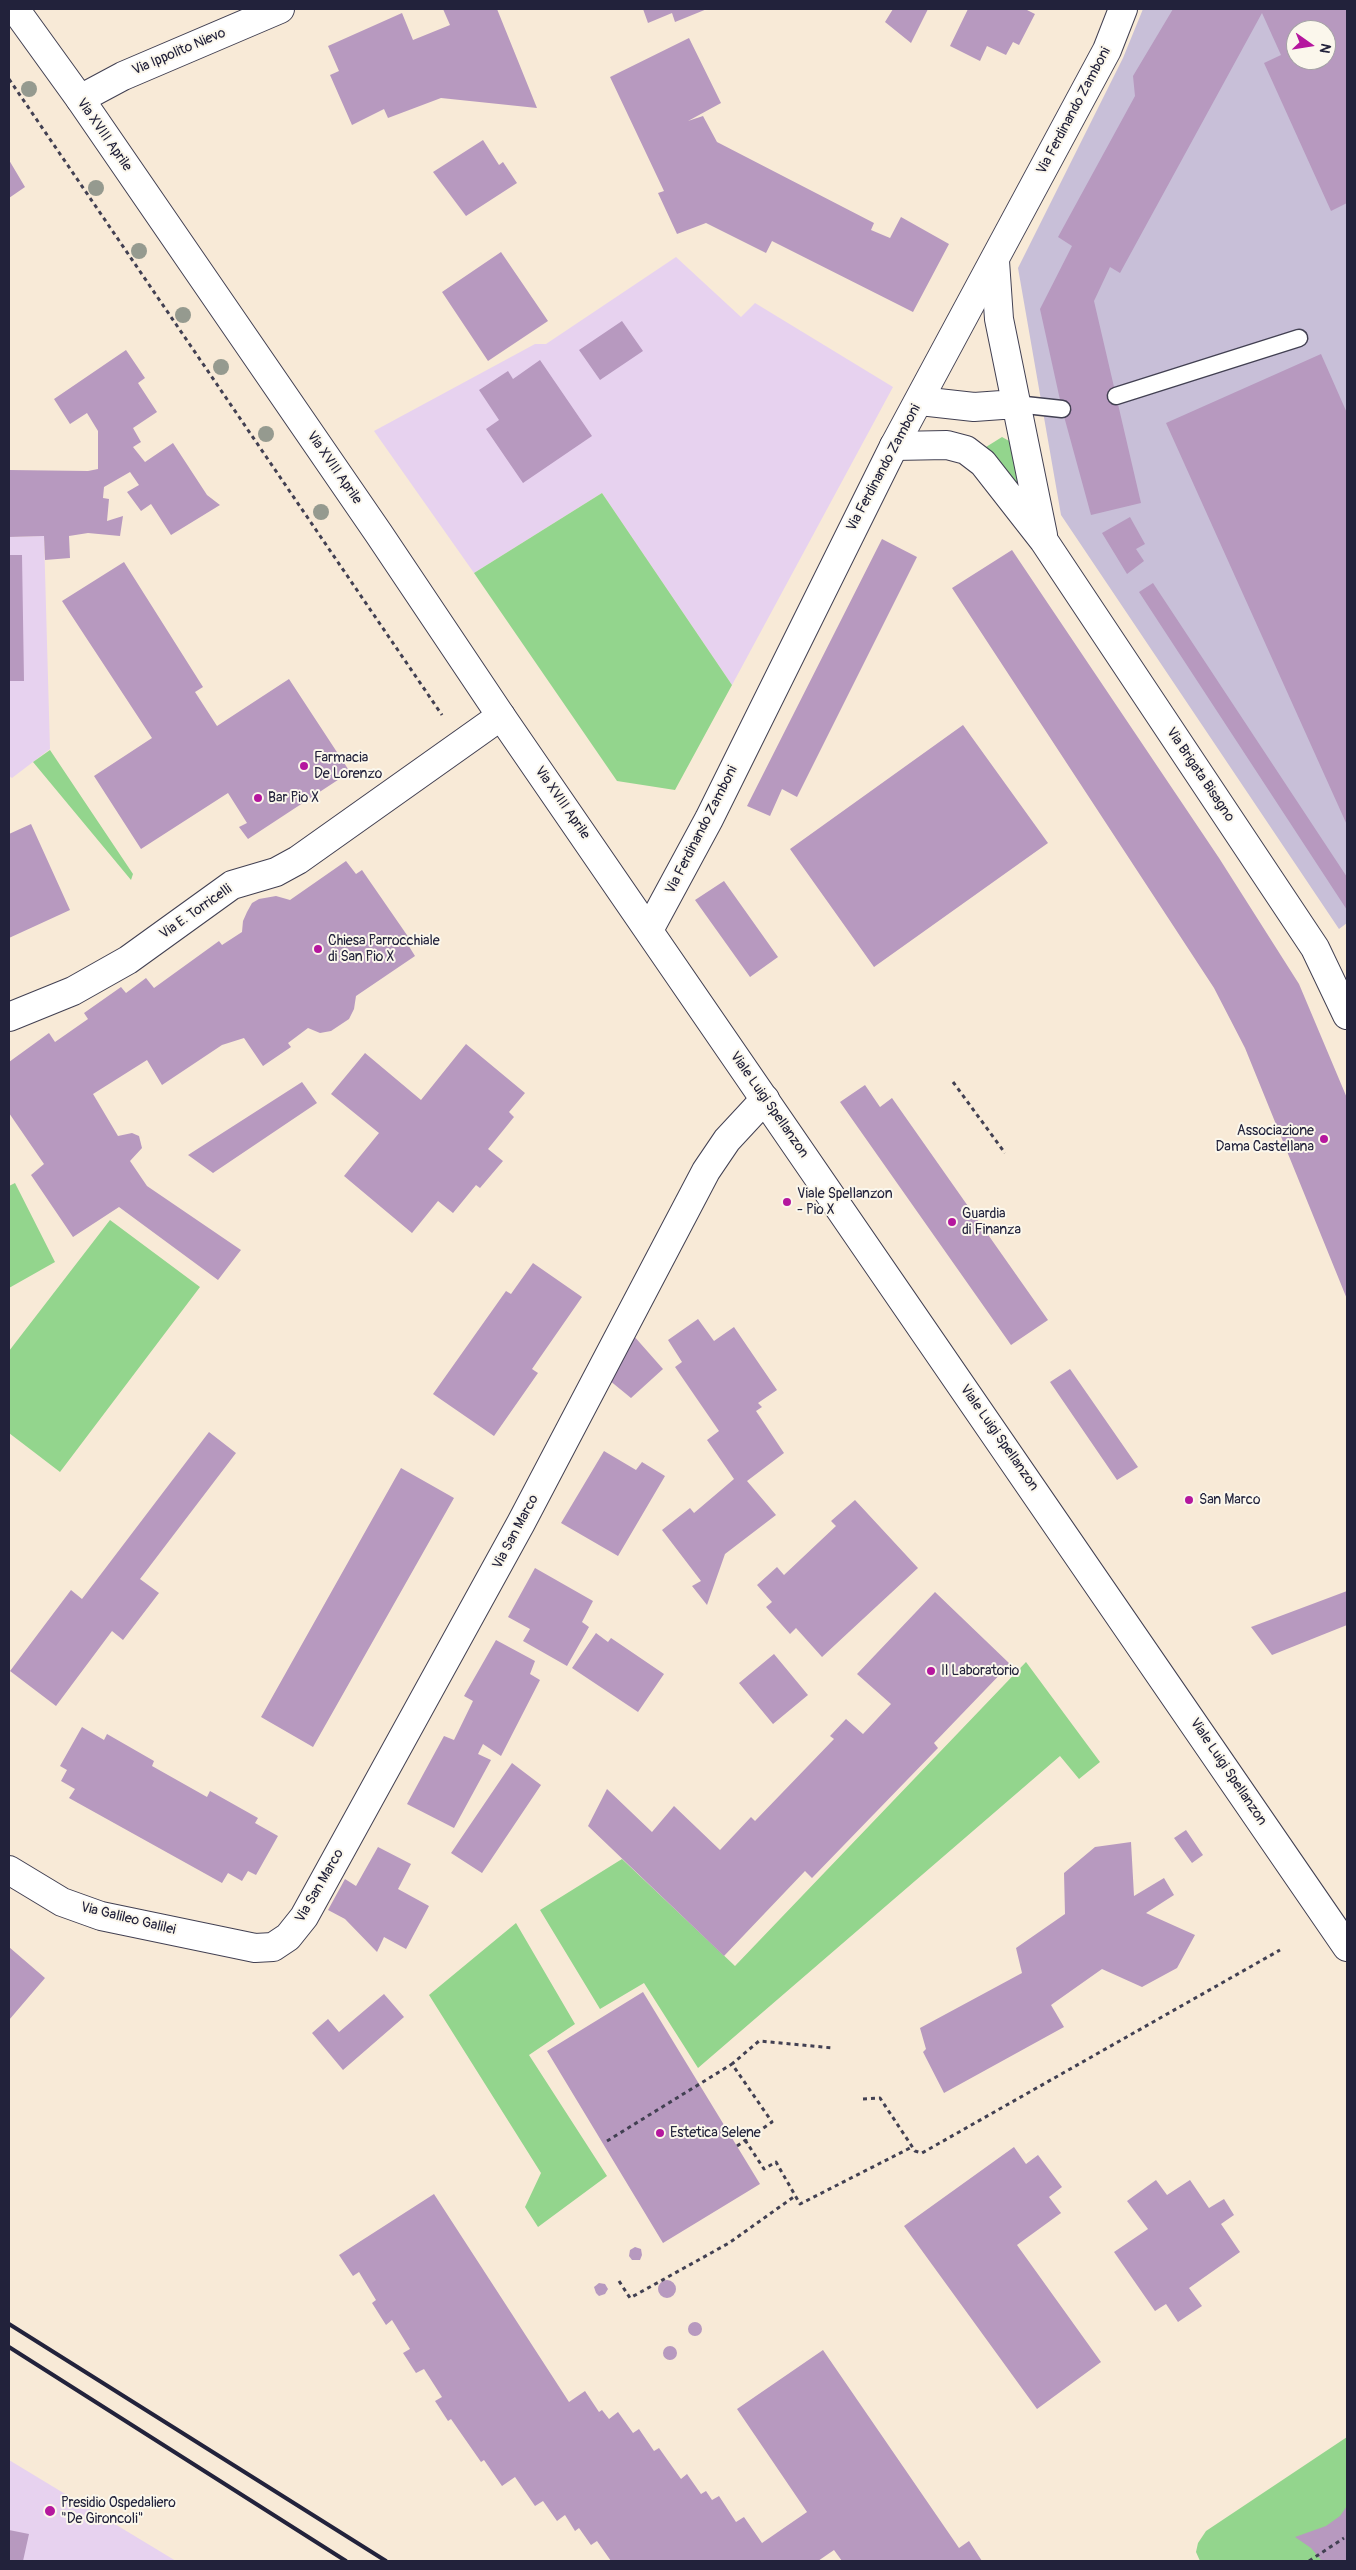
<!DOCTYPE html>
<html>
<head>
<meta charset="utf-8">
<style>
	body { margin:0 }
	#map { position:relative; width:1356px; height:2570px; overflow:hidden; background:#f8ead7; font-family:Pangolin,sans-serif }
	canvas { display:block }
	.frame { position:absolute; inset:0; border:10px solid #22223b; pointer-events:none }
	.north { position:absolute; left:1286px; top:20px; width:50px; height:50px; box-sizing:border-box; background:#fbf7ec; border:1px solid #a4a2a5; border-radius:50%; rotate:103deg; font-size:14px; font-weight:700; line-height:20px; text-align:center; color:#22223b }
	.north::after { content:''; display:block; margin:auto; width:18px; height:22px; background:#b5179e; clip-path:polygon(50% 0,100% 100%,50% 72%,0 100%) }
</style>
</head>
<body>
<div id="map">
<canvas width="1356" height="2570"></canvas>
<div class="frame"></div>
<div class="north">N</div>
</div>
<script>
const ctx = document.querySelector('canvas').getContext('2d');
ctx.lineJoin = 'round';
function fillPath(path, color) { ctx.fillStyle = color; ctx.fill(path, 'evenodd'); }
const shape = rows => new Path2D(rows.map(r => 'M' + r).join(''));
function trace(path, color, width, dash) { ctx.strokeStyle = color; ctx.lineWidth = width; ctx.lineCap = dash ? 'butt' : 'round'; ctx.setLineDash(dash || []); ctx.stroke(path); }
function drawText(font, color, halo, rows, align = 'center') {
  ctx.font = font + ' Pangolin,sans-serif'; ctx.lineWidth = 4; ctx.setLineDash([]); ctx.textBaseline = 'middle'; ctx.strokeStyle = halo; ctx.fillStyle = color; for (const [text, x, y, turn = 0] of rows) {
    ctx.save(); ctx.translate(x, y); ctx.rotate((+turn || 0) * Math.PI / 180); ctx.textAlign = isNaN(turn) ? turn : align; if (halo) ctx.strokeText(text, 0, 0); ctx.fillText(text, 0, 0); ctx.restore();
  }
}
fillPath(shape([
	[676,257,741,317,755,303,893,387,732,685,602,493,474,573,374,431,535,344,546,344],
	[44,536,50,749,12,778,9,776,9,537],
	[9,2460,176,2561,9,2561]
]), '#e7d2ef');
fillPath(shape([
	[1143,9,1347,9,1347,923,1339,929,1061,515,1018,268,1123,58],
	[1296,30,1326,30,1326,60,1296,60]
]), '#c8bfd8');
fillPath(shape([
	[1002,437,1011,442,1022,493,1021,500,986,447],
	[602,493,732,685,675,790,617,781,474,573],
	[50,750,133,874,131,880,33,762],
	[15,1183,55,1262,9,1288,9,1186],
	[110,1220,200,1287,60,1472,9,1433,9,1351],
	[1026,1662,1100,1762,1079,1779,1060,1756,698,2068,644,1983,600,2009,540,1910,622,1859,735,1966],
	[516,1923,575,2024,529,2055,607,2176,538,2227,525,2207,541,2173,429,1995],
	[1347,2437,1347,2561,1200,2561,1196,2552,1198,2543,1206,2531]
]), '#93d58d');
fillPath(shape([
	[443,9,497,9,537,108,441,98,388,118,384,109,352,125,330,75,339,71,328,46,402,13,413,40,450,25],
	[643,9,707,9,675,22,672,13,648,23],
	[893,9,928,9,911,43,885,22],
	[968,9,1025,9,1035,14,1019,45,1013,42,1006,55,987,46,980,61,950,46],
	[1173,9,1347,9,1347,203,1331,211,1264,63,1281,55,1262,13,1120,273,1110,267,1094,301,1141,503,1091,515,1062,409,1040,309,1072,246,1058,237,1135,96,1133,76],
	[1296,30,1326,30,1326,60,1296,60],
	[689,38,721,103,688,121,703,116,717,142,874,223,871,230,890,238,901,217,949,244,913,312,772,241,766,253,706,223,677,234,658,193,664,191,610,77],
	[483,140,499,165,503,162,517,183,466,216,433,172],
	[9,160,25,187,9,198],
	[501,252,548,321,488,361,442,292],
	[622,321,643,351,600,380,579,350],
	[126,350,145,378,138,383,157,412,133,428,141,442,133,447,145,462,173,443,207,495,220,505,171,535,151,504,141,511,127,492,139,485,130,472,104,487,103,498,109,499,107,521,123,516,120,536,88,533,69,536,70,558,45,560,44,536,9,537,9,470,88,471,98,469,98,431,87,413,70,424,54,399],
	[1321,354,1347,413,1347,825,1166,423],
	[540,360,592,436,523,483,486,429,499,420,479,390,508,371,513,379],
	[1130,517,1145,544,1136,549,1144,561,1127,574,1102,533],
	[882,539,917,557,797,797,782,789,770,816,747,806],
	[1012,550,1219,858,1299,984,1347,1098,1347,1299,1245,1048,1214,988,952,588],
	[9,555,22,555,24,681,9,681],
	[124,562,203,687,195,692,217,726,289,679,350,772,248,839,239,827,247,823,228,793,141,849,94,776,152,738,62,601],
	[1153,583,1347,877,1347,910,1139,592],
	[963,725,1048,843,874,967,790,849],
	[31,824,70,910,9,938,9,834],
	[346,861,356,874,362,870,409,938,405,940,415,956,356,996,354,1009,349,1019,331,1031,320,1033,308,1028,288,1043,291,1047,263,1066,244,1038,222,1045,162,1085,147,1060,93,1094,118,1136,132,1133,139,1136,142,1148,130,1161,147,1186,241,1250,218,1280,119,1207,73,1237,31,1175,44,1164,9,1113,9,1062,49,1033,55,1042,88,1019,84,1013,121,987,126,993,146,978,154,988,219,941,222,945,242,932,243,921,247,912,252,903,259,899,276,896,290,900],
	[724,881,778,957,750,977,695,900],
	[466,1044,525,1093,509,1112,514,1117,488,1149,503,1161,480,1188,476,1185,453,1213,438,1201,412,1233,344,1176,379,1133,331,1094,365,1053,421,1100],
	[302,1082,317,1103,213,1173,188,1155],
	[865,1085,880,1107,892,1098,1048,1320,1011,1345,840,1102],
	[533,1263,582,1297,532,1369,538,1373,494,1436,433,1394,506,1291,511,1294],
	[698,1319,714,1341,734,1327,777,1390,758,1403,762,1407,756,1411,784,1453,747,1481,776,1515,725,1554,707,1605,692,1586,701,1581,662,1530,690,1508,694,1513,734,1479,707,1440,719,1431,675,1367,682,1362,668,1340],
	[633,1335,663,1369,631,1398,609,1380],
	[1070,1369,1138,1467,1117,1480,1050,1382],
	[209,1432,236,1453,140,1579,159,1593,123,1640,112,1631,56,1706,10,1671,71,1590,82,1599],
	[604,1451,636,1470,642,1462,665,1476,618,1556,561,1523],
	[401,1468,454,1498,313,1747,261,1717],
	[855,1500,918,1568,822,1657,796,1628,790,1634,766,1607,772,1602,757,1585,777,1567,784,1575,836,1526,831,1521],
	[535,1568,593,1601,582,1622,589,1627,567,1666,523,1641,530,1629,508,1617],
	[1347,1591,1347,1625,1272,1655,1251,1627],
	[935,1592,1010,1664,934,1743,938,1748,812,1878,805,1871,724,1956,588,1826,607,1789,652,1832,674,1806,720,1850,751,1817,755,1821,834,1739,830,1736,846,1719,863,1734,891,1704,857,1674],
	[596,1633,608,1642,611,1638,664,1674,638,1712,572,1668],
	[496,1640,535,1661,530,1674,540,1680,501,1756,483,1744,478,1754,491,1760,454,1828,407,1804,444,1736,454,1740,473,1701,464,1696],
	[774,1654,808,1695,773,1724,739,1683],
	[82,1727,104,1740,107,1734,154,1761,152,1766,207,1797,210,1791,258,1818,255,1823,278,1836,256,1875,248,1871,242,1881,228,1873,222,1883,69,1798,75,1789,61,1781,67,1770,60,1766],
	[512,1763,541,1785,482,1873,451,1853],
	[1186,1830,1203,1855,1192,1863,1174,1838],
	[1131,1842,1134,1896,1164,1878,1174,1895,1146,1913,1195,1935,1177,1968,1142,1987,1102,1969,1051,2005,1064,2027,944,2093,923,2052,926,2049,920,2028,1022,1973,1016,1948,1065,1914,1064,1873,1095,1847],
	[378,1847,411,1864,398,1889,429,1906,406,1949,384,1937,377,1952,345,1919,328,1910,345,1879,356,1886],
	[9,1947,45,1978,9,2020],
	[643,1992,760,2184,663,2243,547,2051],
	[384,1994,404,2017,343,2070,312,2033,328,2019,339,2032],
	[1014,2147,1026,2164,1038,2155,1062,2187,1049,2197,1061,2213,1017,2245,1101,2362,1037,2409,904,2226],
	[1156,2180,1167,2195,1190,2180,1209,2208,1224,2199,1234,2215,1221,2224,1240,2252,1189,2288,1202,2306,1178,2322,1166,2304,1155,2311,1114,2252,1148,2229,1127,2201],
	[434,2194,569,2402,585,2391,599,2412,602,2410,609,2419,618,2412,633,2433,639,2429,654,2451,659,2448,681,2479,687,2474,701,2494,706,2491,712,2500,719,2496,736,2522,744,2517,762,2543,807,2512,737,2409,823,2350,959,2548,969,2541,982,2561,842,2561,834,2550,818,2561,611,2561,597,2541,591,2545,579,2528,575,2531,565,2515,557,2521,543,2501,535,2506,515,2477,502,2486,484,2460,481,2462,451,2419,448,2421,435,2401,442,2397,424,2369,416,2373,403,2353,410,2349,392,2320,386,2325,372,2303,376,2300,359,2272,353,2276,339,2255],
	[635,2247,641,2249,642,2255,640,2260,632,2260,629,2256,630,2250],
	'658 2289a9 9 0 1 1 18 0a9 9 0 1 1-18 0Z',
	[599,2283,605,2284,608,2289,605,2294,599,2296,596,2293,594,2287],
	'688 2329a7 7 0 1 1 14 0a7 7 0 1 1-14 0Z',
	'663 2353a7 7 0 1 1 14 0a7 7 0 1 1-14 0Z',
	[1347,2506,1347,2561,1322,2561,1311,2548,1295,2537,1326,2526,1340,2516],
	[9,2530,29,2534,23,2561,9,2561]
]), '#b799bf');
const service = shape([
	[1116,396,1299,338],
	[1016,404,1062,409]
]);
const minor = shape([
	[80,99,123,76,280,9],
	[995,261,999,319,1043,535],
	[920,401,974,407,1016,404],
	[894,446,947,445,966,450,983,463,1044,541,1315,948,1347,1015],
	[9,1017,73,991,128,960,232,885,276,872,298,860,501,716],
	[9,1870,62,1902,101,1916,255,1948,273,1947,288,1937,304,1917,521,1523,706,1171,727,1140,765,1099]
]);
const tertiary = shape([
	[15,9,80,99,379,534,501,716,1347,1947],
	[649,930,709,819,894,446,1107,50,1123,9]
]);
trace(service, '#424052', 19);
trace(minor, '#424052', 30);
trace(tertiary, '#424052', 30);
trace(shape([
	[9,79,442,715],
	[953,1082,1005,1153],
	[863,2099,880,2098,915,2151,922,2153,1280,1950],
	[745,2140,764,2169,776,2162,800,2204,912,2147],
	[607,2141,732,2064],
	[737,2146,772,2122,732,2064,759,2041,833,2048],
	[619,2281,630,2298,729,2243,795,2196],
	[1309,2561,1344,2538]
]), '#424052', 3, [4, 4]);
trace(service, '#fff', 16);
trace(minor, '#fff', 28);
trace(tertiary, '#fff', 28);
trace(shape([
	[9,2324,386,2561],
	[9,2347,346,2561]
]), '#22223b', 4);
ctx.fillStyle = '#959a8f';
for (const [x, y] of [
	[29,89],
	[96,188],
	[139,251],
	[183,315],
	[221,367],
	[266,434],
	[321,512]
]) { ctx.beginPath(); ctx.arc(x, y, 8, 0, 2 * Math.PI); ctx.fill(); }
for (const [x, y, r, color] of [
	[304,766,5,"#b5179e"],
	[258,798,5,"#b5179e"],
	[318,949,5,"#b5179e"],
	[1324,1139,5,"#b5179e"],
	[787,1202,5,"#b5179e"],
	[952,1222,5,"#b5179e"],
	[1189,1500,5,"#b5179e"],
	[931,1671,5,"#b5179e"],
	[660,2133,5,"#b5179e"],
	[50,2511,6,"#b5179e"]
]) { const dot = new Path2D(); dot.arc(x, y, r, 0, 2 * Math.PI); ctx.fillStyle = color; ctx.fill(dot); trace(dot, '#fbf7ec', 2); }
drawText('14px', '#22223b', '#fbf7ec', [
	["Via Ippolito Nievo",179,52,-23],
	["Via Ferdinando Zamboni",1074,111,-62],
	["Via XVIII Aprile",104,135,55],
	["Via XVIII Aprile",334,468,55],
	["Via Ferdinando Zamboni",884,468,-62],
	["Via Brigata Bisagno",1200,775,56],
	["Via XVIII Aprile",562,803,55],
	["Via Ferdinando Zamboni",702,830,-63],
	["Via E. Torricelli",196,912,-35],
	["Viale Luigi Spellanzon",769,1105,55],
	["Viale Luigi Spellanzon",999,1438,55],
	["Via San Marco",516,1532,-62],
	["Viale Luigi Spellanzon",1228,1772,56],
	["Via San Marco",320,1886,-60],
	["Via Galileo Galilei",128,1919,14]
]);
drawText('14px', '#22223b', '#fbf7ec', [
	["Farmacia",314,758],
	["De Lorenzo",314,774],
	["Bar Pio X",268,798],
	["Chiesa Parrocchiale",328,941],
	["di San Pio X",328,957],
	["Associazione",1314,1131,"right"],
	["Dama Castellana",1314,1147,"right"],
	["Viale Spellanzon",797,1194],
	["- Pio X",797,1210],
	["Guardia",962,1214],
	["di Finanza",962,1230],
	["San Marco",1199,1500],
	["Il Laboratorio",941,1671],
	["Estetica Selene",670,2133],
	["Presidio Ospedaliero",61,2503],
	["\"De Gironcoli\"",61,2519]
], 'left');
</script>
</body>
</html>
